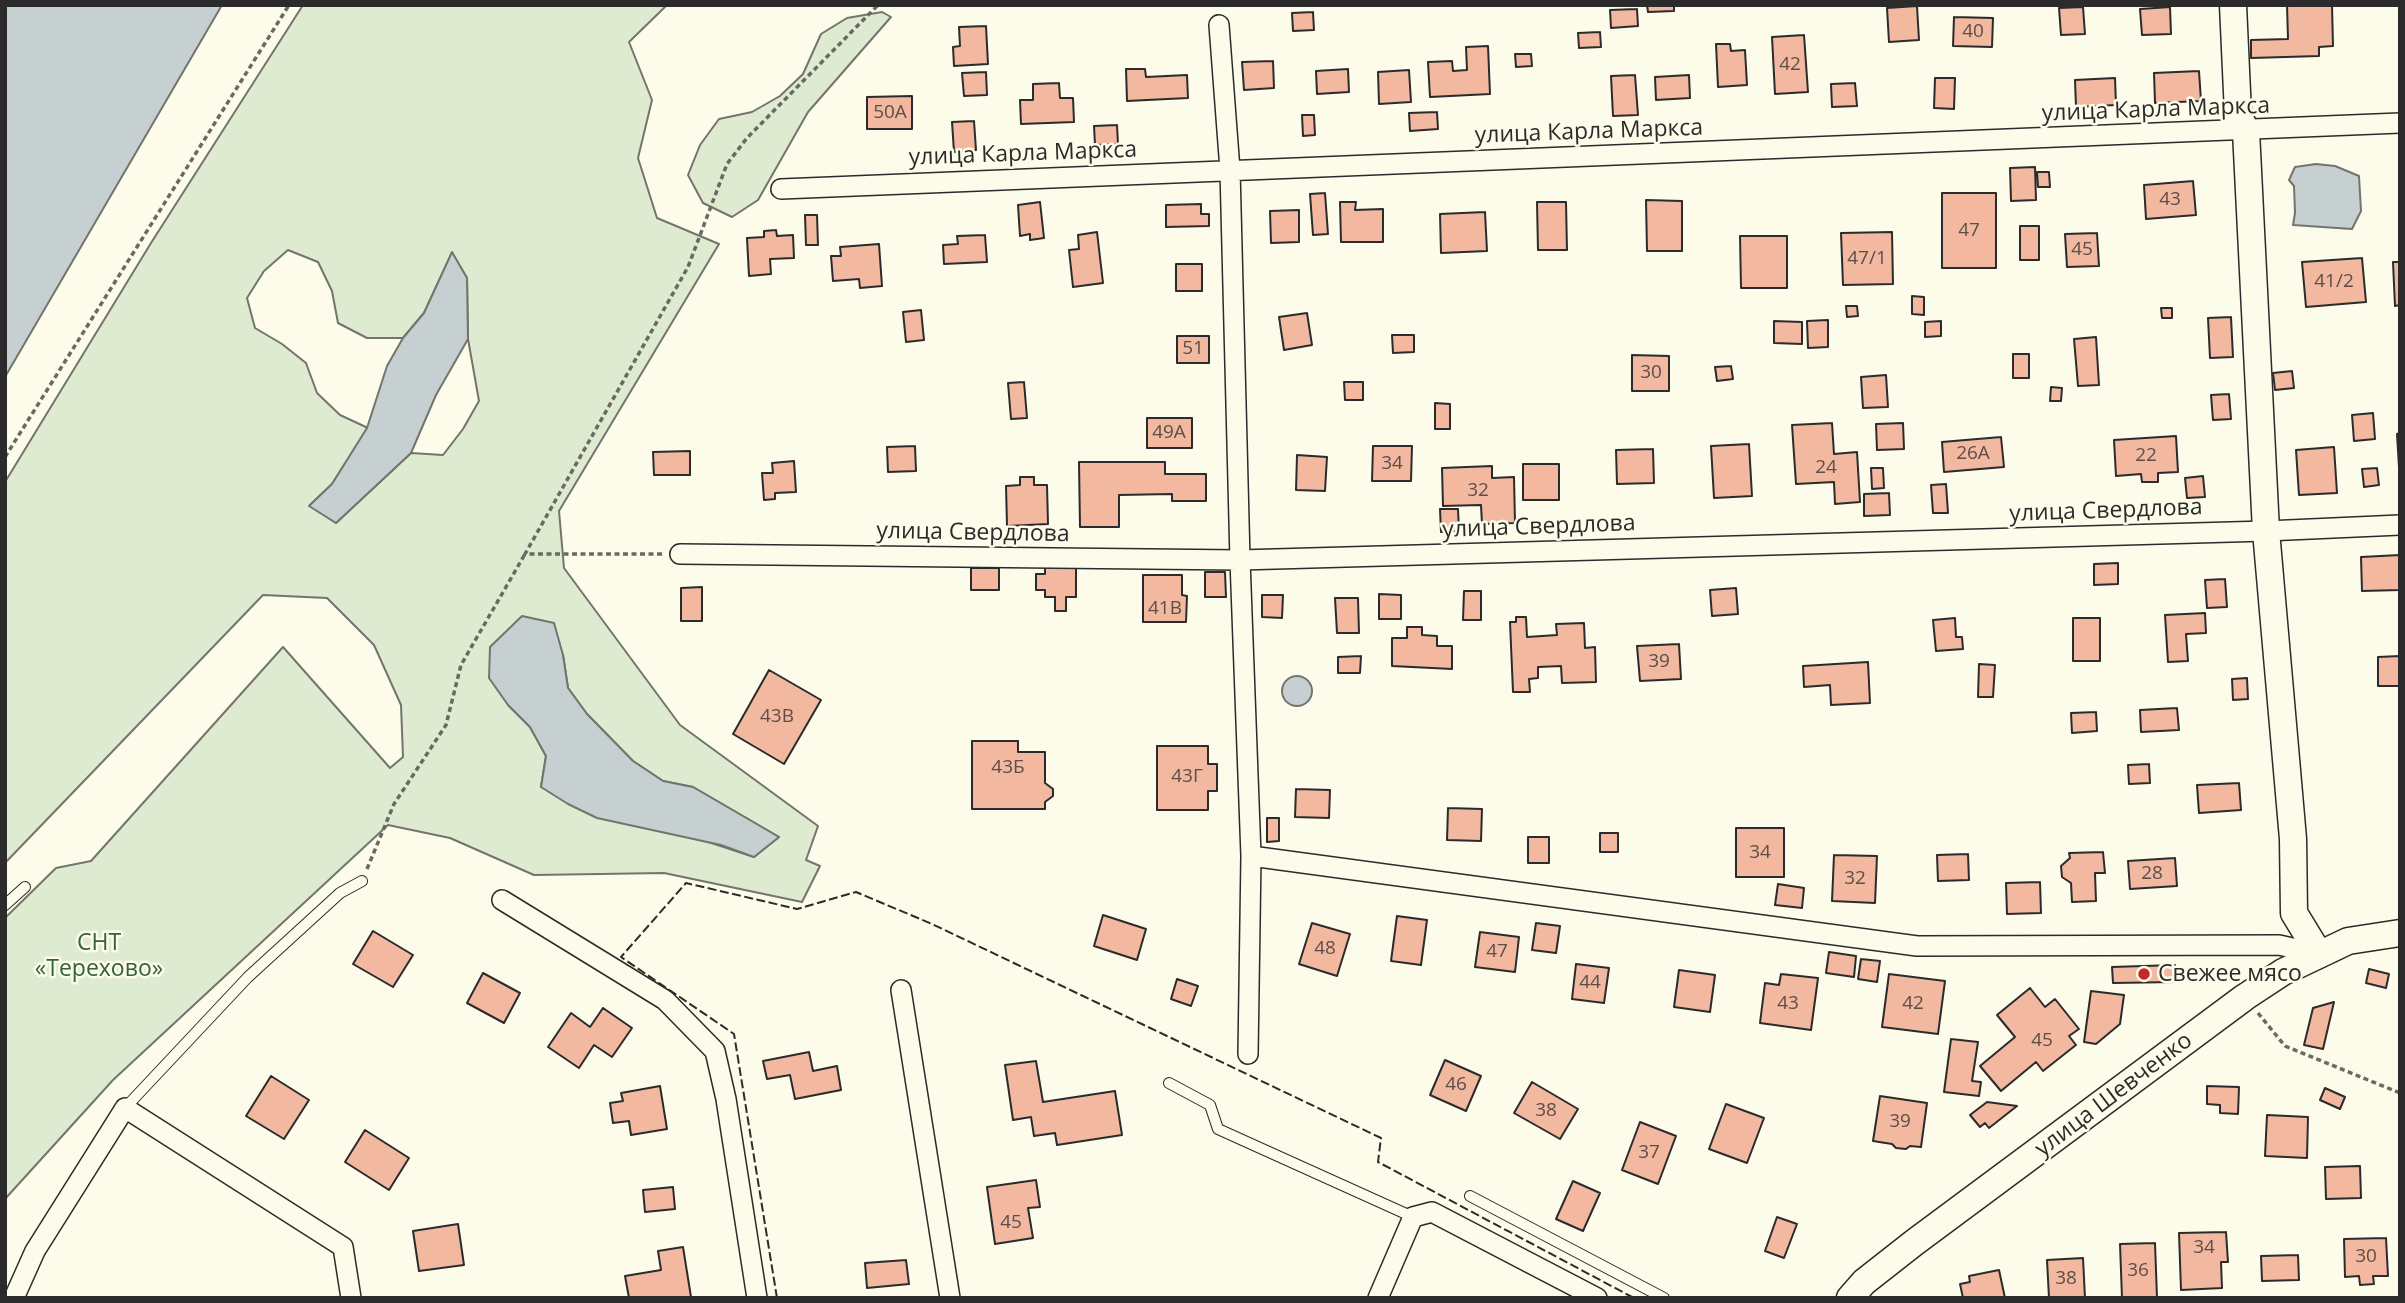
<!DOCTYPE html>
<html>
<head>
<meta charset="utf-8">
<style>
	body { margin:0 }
	#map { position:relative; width:2405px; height:1303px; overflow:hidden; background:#fdfbea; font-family:"Open Sans",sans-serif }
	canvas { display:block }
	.frame { position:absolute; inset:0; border:7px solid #2b2b2b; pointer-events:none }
</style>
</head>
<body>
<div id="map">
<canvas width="2405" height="1303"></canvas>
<div class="frame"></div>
</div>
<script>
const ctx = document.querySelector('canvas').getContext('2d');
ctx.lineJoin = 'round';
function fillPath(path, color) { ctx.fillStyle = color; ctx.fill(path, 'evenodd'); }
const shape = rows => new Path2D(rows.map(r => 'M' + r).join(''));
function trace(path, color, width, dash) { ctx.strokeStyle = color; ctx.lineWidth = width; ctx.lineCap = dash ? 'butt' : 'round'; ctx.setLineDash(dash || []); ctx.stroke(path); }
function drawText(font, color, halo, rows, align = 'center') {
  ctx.font = font + ' "Open Sans",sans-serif'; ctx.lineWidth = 5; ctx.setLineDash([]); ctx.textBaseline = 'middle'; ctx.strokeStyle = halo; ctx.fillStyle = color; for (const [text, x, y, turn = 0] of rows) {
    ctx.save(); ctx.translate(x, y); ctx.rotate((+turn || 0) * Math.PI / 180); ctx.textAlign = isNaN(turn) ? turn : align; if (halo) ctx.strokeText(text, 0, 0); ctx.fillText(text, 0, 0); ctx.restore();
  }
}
const green = shape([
	[303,5,667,5,629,42,652,100,638,158,657,218,719,244,559,511,564,568,680,725,818,826,806,860,820,866,802,902,664,873,534,875,450,838,388,825,113,1080,5,1199,5,918,56,868,91,861,283,647,390,768,403,757,401,705,374,645,327,598,263,595,5,863,5,482,151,243,303,5],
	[288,250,318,262,332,291,338,323,367,338,403,338,424,313,452,253,467,278,468,339,479,401,463,429,443,455,411,453,336,523,310,505,332,484,368,428,340,415,317,393,306,363,282,344,255,328,247,298,264,271,288,250],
	[563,655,568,688,587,714,633,761,663,781,693,787,779,837,754,857,541,787,546,756,530,727,508,705,563,655],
	[882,12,891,17,808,112,758,200,732,217,703,203,688,175,700,145,719,119,752,112,780,96,803,74,821,34,847,18,882,12]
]);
fillPath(green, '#deebd1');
trace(green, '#74746e', 2);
const water = shape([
	[5,5,222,5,5,377,5,5],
	[2316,164,2335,166,2359,176,2361,211,2352,229,2293,225,2295,213,2294,186,2289,180,2295,167,2316,164],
	[452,252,467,278,468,339,436,395,411,453,336,523,309,506,332,484,367,428,387,366,403,338,424,313,452,252],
	[522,616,554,623,563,655,568,688,587,714,633,761,663,781,693,787,779,837,754,857,721,845,597,818,568,804,541,787,546,756,530,727,508,705,489,678,490,647,522,616],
	'1282 691a15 15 0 1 1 30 0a15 15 0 1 1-30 0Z'
]);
fillPath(water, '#c7d0d0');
trace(water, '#74746e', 2);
const building = shape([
	[1647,5,1674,5,1674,11,1648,12,1647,5],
	[2287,5,2332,5,2333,46,2319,47,2319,56,2251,58,2251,40,2288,39,2287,5],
	[1917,6,1919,40,1889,42,1887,8,1917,6],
	[2083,7,2085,34,2061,35,2059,8,2083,7],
	[2170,7,2171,34,2142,35,2140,9,2170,7],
	[1637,9,1638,26,1611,28,1610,10,1637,9],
	[1313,12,1314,30,1293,31,1292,13,1313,12],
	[1954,17,1993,18,1992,47,1953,46,1954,17],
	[986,26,988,64,954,66,953,47,960,46,959,27,986,26],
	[1600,32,1601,47,1579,48,1578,33,1600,32],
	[1804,35,1808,92,1775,94,1772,37,1804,35],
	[1716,44,1730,44,1731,51,1745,50,1747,85,1718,87,1716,44],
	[1488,46,1490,94,1430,97,1428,62,1452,61,1453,71,1467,70,1466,47,1488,46],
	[1515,54,1531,54,1532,66,1516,67,1515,54],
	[1273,61,1274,88,1244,90,1242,62,1273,61],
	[1126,69,1145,69,1146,77,1187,75,1188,98,1127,101,1126,69],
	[1348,69,1349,92,1317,94,1316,71,1348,69],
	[1409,70,1411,102,1379,104,1378,72,1409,70],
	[2199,71,2201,101,2155,103,2154,73,2199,71],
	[986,72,987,95,964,96,962,73,986,72],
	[1635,75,1638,115,1613,116,1611,76,1635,75],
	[1689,75,1690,98,1656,100,1655,77,1689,75],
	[1935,78,1955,78,1954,109,1934,108,1935,78],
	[2115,78,2116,105,2076,107,2075,80,2115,78],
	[1059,83,1060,98,1073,98,1074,122,1021,124,1020,100,1033,100,1033,84,1059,83],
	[1855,83,1857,106,1832,107,1831,84,1855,83],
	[912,96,912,129,867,129,867,97,912,96],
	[1437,112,1438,129,1410,131,1409,113,1437,112],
	[1302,115,1314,115,1315,135,1303,136,1302,115],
	[974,121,976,150,954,152,952,122,974,121],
	[1117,125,1118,144,1095,145,1094,126,1117,125],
	[2035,167,2036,200,2011,201,2010,168,2035,167],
	[2037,172,2049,172,2050,187,2038,187,2037,172],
	[2193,181,2196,215,2146,219,2144,185,2193,181],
	[1325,193,1328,234,1313,235,1310,194,1325,193],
	[1942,193,1996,193,1996,268,1942,268,1942,193],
	[1646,200,1682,201,1682,251,1647,251,1646,200],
	[1040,202,1044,238,1030,240,1030,234,1020,236,1018,205,1040,202],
	[1340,202,1356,202,1355,210,1383,209,1383,242,1341,242,1340,202],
	[1537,202,1566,202,1567,250,1538,250,1537,202],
	[1201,204,1201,214,1209,214,1209,226,1166,227,1166,205,1201,204],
	[1299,210,1299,242,1271,243,1270,211,1299,210],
	[1485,212,1487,251,1441,253,1440,214,1485,212],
	[805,215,817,215,818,245,806,245,805,215],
	[2020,226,2039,226,2039,260,2020,260,2020,226],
	[776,230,777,236,793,235,794,258,770,259,771,274,749,276,747,238,764,237,764,231,776,230],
	[1097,232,1103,283,1073,287,1069,250,1079,249,1078,235,1097,232],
	[1892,232,1893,284,1843,285,1841,233,1892,232],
	[2097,233,2099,266,2067,267,2065,234,2097,233],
	[985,235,987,262,944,264,943,245,958,244,957,236,985,235],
	[1740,236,1787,236,1787,288,1741,288,1740,236],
	[879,244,882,286,860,288,859,279,833,281,831,256,841,256,840,247,879,244],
	[2362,258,2366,302,2306,307,2302,262,2362,258],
	[2393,262,2400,262,2400,305,2395,306,2393,262],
	[1176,264,1202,264,1202,291,1176,291,1176,264],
	[1912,296,1924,297,1924,315,1912,314,1912,296],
	[1846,306,1857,306,1858,316,1847,317,1846,306],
	[2161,308,2172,308,2172,318,2162,318,2161,308],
	[921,310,924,340,906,342,903,312,921,310],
	[1307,313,1312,345,1284,350,1279,317,1307,313],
	[2231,317,2233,357,2210,358,2208,318,2231,317],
	[1828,320,1828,347,1808,348,1807,321,1828,320],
	[1774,321,1802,322,1802,344,1774,343,1774,321],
	[1941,321,1941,336,1925,337,1925,322,1941,321],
	[1392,335,1414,335,1414,352,1393,353,1392,335],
	[1177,336,1209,336,1209,363,1177,363,1177,336],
	[2096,337,2099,385,2078,386,2074,339,2096,337],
	[2013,354,2029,354,2029,378,2013,378,2013,354],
	[1632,355,1669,356,1669,391,1632,391,1632,355],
	[1731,366,1733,379,1717,381,1715,367,1731,366],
	[2292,371,2294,388,2275,390,2273,373,2292,371],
	[1886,375,1888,407,1863,408,1861,377,1886,375],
	[1024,382,1027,418,1011,419,1008,383,1024,382],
	[1344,382,1363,382,1363,400,1345,400,1344,382],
	[2051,387,2062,388,2061,401,2050,401,2051,387],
	[2229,394,2231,419,2213,420,2211,395,2229,394],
	[1435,403,1450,404,1450,429,1435,429,1435,403],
	[2373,413,2375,439,2354,441,2352,415,2373,413],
	[1147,418,1192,418,1192,448,1147,448,1147,418],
	[1832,423,1834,454,1857,452,1860,502,1835,504,1834,482,1796,484,1792,425,1832,423],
	[1903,423,1904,449,1877,450,1876,424,1903,423],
	[2400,433,2400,484,2397,434,2400,433],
	[2176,436,2178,472,2158,473,2158,482,2142,482,2141,474,2116,476,2114,440,2176,436],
	[2001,437,2004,467,1944,472,1942,442,2001,437],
	[1749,444,1752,496,1714,498,1711,446,1749,444],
	[915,446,916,471,888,472,887,447,915,446],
	[1373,446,1412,446,1411,481,1372,481,1373,446],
	[2334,447,2337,493,2299,495,2296,450,2334,447],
	[1653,449,1654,483,1617,484,1616,450,1653,449],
	[690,451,690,475,654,475,653,452,690,451],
	[1297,455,1327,457,1325,491,1296,490,1297,455],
	[794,461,796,492,775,493,775,499,764,500,762,473,773,473,772,463,794,461],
	[1079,462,1165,462,1165,474,1206,474,1206,501,1172,501,1172,494,1119,495,1119,527,1080,527,1079,462],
	[1523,464,1559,464,1559,500,1523,500,1523,464],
	[1492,466,1492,478,1514,477,1515,523,1482,524,1481,505,1443,506,1442,468,1492,466],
	[1871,468,1883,468,1884,488,1872,489,1871,468],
	[2377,468,2379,485,2364,487,2362,469,2377,468],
	[2203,476,2205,497,2187,498,2185,478,2203,476],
	[1020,477,1034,477,1034,485,1047,485,1048,524,1007,526,1006,486,1020,485,1020,477],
	[1946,484,1948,513,1933,513,1931,485,1946,484],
	[1889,493,1890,515,1864,516,1864,494,1889,493],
	[1440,509,1458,509,1459,531,1441,532,1440,509],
	[2400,555,2400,590,2362,591,2361,557,2400,555],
	[2118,563,2118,584,2094,585,2094,564,2118,563],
	[1045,567,1076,567,1076,597,1066,597,1066,611,1055,611,1055,597,1045,597,1045,590,1036,590,1036,574,1045,574,1045,567],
	[971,568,999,568,999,590,971,590,971,568],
	[1205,572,1225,572,1226,597,1205,597,1205,572],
	[1143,575,1182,575,1182,595,1187,596,1186,622,1143,622,1143,575],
	[2225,579,2227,607,2207,608,2205,580,2225,579],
	[702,587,702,621,681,621,681,588,702,587],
	[1736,588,1738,614,1712,616,1710,590,1736,588],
	[1464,591,1481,591,1481,620,1463,620,1464,591],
	[1379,594,1401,595,1401,619,1379,619,1379,594],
	[1262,595,1283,595,1282,618,1262,617,1262,595],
	[1335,598,1358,598,1359,633,1337,633,1335,598],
	[2205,613,2206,633,2186,634,2188,661,2168,662,2165,615,2205,613],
	[1516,617,1526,617,1527,637,1557,635,1556,624,1584,623,1585,648,1595,647,1596,682,1562,683,1561,666,1538,667,1538,678,1529,679,1530,692,1513,692,1510,622,1516,622,1516,617],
	[1955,618,1956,637,1962,637,1963,649,1936,651,1933,620,1955,618],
	[2073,618,2100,618,2100,661,2073,661,2073,618],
	[1407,627,1422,627,1422,635,1437,636,1437,646,1452,646,1452,669,1392,666,1392,638,1407,638,1407,627],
	[1679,644,1681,679,1640,681,1637,646,1679,644],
	[1361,656,1360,673,1338,673,1338,657,1361,656],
	[2400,656,2400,686,2378,686,2378,657,2400,656],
	[1868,662,1870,703,1831,705,1830,685,1804,687,1803,666,1868,662],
	[1979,664,1995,665,1993,697,1978,697,1979,664],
	[769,670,821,700,784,764,733,734,769,670],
	[2247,678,2248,699,2233,700,2232,679,2247,678],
	[2177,708,2179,730,2141,732,2140,710,2177,708],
	[2096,712,2097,731,2072,733,2071,713,2096,712],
	[972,741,1018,741,1018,752,1045,752,1045,783,1053,789,1053,796,1045,802,1045,809,972,809,972,741],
	[1157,746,1208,746,1208,764,1217,764,1217,791,1208,791,1208,810,1157,810,1157,746],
	[2149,764,2150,783,2129,784,2128,765,2149,764],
	[2239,783,2241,810,2199,813,2197,785,2239,783],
	[1296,789,1330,790,1329,818,1295,817,1296,789],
	[1448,808,1482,809,1481,841,1447,840,1448,808],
	[1267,818,1279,818,1279,841,1267,842,1267,818],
	[1736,828,1784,828,1784,877,1736,877,1736,828],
	[1600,833,1618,833,1618,852,1600,852,1600,833],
	[1528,837,1549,837,1549,863,1528,863,1528,837],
	[2103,852,2105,873,2095,873,2096,901,2072,902,2071,883,2062,877,2061,866,2070,858,2069,853,2103,852],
	[1968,854,1969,880,1938,881,1937,855,1968,854],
	[1834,855,1877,856,1875,903,1832,901,1834,855],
	[2175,858,2177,886,2130,889,2128,861,2175,858],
	[2040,882,2041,913,2007,914,2006,883,2040,882],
	[1778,884,1804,888,1802,908,1775,905,1778,884],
	[1103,915,1146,929,1137,960,1094,946,1103,915],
	[1397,916,1427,920,1421,965,1391,961,1397,916],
	[1312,923,1350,934,1337,976,1299,964,1312,923],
	[1536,923,1560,926,1556,953,1532,950,1536,923],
	[373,931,413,955,393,987,353,964,373,931],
	[1480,932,1519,937,1515,972,1475,967,1480,932],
	[1829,952,1856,956,1854,977,1826,973,1829,952],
	[1861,959,1880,961,1877,982,1858,979,1861,959],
	[1576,964,1609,968,1604,1003,1572,999,1576,964],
	[2175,965,2176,982,2113,983,2112,967,2175,965],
	[2369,969,2389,974,2386,988,2366,983,2369,969],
	[1679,970,1715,975,1710,1012,1674,1007,1679,970],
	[483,973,520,993,504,1023,467,1003,483,973],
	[1781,974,1818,978,1811,1030,1760,1023,1765,983,1779,985,1781,974],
	[1889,974,1945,981,1938,1034,1882,1027,1889,974],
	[1177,979,1198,986,1191,1006,1171,999,1177,979],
	[2030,988,2045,1007,2055,999,2079,1029,2069,1036,2076,1045,2043,1071,2036,1062,2001,1091,1980,1066,2015,1037,1997,1015,2030,988],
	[2091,991,2124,995,2120,1024,2096,1044,2084,1042,2091,991],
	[2334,1002,2323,1049,2304,1045,2313,1008,2334,1002],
	[603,1008,632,1028,612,1057,594,1045,579,1068,548,1047,571,1013,590,1027,603,1008],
	[1951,1039,1978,1042,1972,1081,1981,1082,1979,1096,1944,1092,1951,1039],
	[809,1052,813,1071,837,1066,841,1090,795,1099,790,1075,767,1079,763,1061,809,1052],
	[1445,1060,1481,1076,1466,1111,1430,1095,1445,1060],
	[1036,1061,1043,1102,1115,1091,1122,1135,1057,1145,1055,1133,1034,1136,1031,1117,1013,1120,1005,1065,1036,1061],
	[271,1076,309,1100,284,1139,246,1116,271,1076],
	[1532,1082,1578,1109,1560,1139,1514,1113,1532,1082],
	[660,1086,667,1129,631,1135,629,1121,613,1123,610,1103,623,1101,621,1093,660,1086],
	[2207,1086,2239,1087,2238,1114,2220,1113,2220,1105,2207,1104,2207,1086],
	[2325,1088,2345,1097,2340,1109,2320,1100,2325,1088],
	[1880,1096,1927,1103,1921,1147,1910,1146,1906,1149,1896,1148,1892,1144,1873,1141,1880,1096],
	[1987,1102,2017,1106,1989,1128,1985,1123,1980,1127,1970,1115,1987,1102],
	[1726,1104,1764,1118,1747,1163,1709,1149,1726,1104],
	[2267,1115,2308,1117,2307,1158,2265,1156,2267,1115],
	[1640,1122,1676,1136,1658,1184,1622,1170,1640,1122],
	[365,1130,409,1158,389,1190,345,1162,365,1130],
	[2360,1166,2361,1198,2326,1199,2325,1167,2360,1166],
	[1036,1180,1040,1207,1028,1208,1033,1238,995,1244,987,1187,1036,1180],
	[1573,1181,1600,1193,1583,1231,1556,1219,1573,1181],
	[673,1187,675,1209,645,1212,643,1190,673,1187],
	[1777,1217,1797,1224,1784,1258,1765,1251,1777,1217],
	[458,1224,464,1265,419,1271,413,1231,458,1224],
	[2226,1232,2228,1262,2221,1262,2222,1288,2181,1290,2179,1233,2226,1232],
	[2386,1238,2388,1276,2373,1276,2374,1284,2360,1285,2359,1276,2345,1277,2344,1239,2386,1238],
	[2155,1243,2157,1298,2122,1298,2120,1244,2155,1243],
	[683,1247,691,1297,629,1298,625,1276,661,1270,658,1251,683,1247],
	[2298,1255,2299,1280,2262,1281,2261,1256,2298,1255],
	[2083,1258,2085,1298,2049,1298,2047,1260,2083,1258],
	[906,1260,909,1284,867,1288,865,1263,906,1260],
	[1999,1270,2005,1298,1963,1298,1960,1284,1970,1282,1969,1276,1999,1270]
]);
fillPath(building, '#f2b8a0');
trace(building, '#2b2b2b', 2);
const lane = shape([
	[5,905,25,887],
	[1169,1083,1210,1105,1218,1129,1413,1217],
	[125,1108,248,977,340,893,362,881],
	[1470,1196,1664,1298]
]);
const street = shape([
	[1219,25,1230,170,1240,560,1251,856,1248,1054],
	[781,189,2400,123],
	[680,554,1240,560,2266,531,2400,525],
	[1251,856,1917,946,2279,945,2319,954],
	[502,900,665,1000,715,1051,726,1099,757,1298],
	[901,990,950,1298],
	[14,1298,35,1251,125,1108,343,1247,351,1298],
	[1378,1298,1413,1217,1432,1212,1597,1298]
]);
const secondary = shape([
	[2233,5,2238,114,2246,131,2266,531,2293,839,2294,913,2319,954],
	[1850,1298,1864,1282,1915,1242,2245,997,2283,972,2348,941,2400,933]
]);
trace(lane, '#2b2b2b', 12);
trace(street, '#2b2b2b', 22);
trace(secondary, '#2b2b2b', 29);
trace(shape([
	[5,457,289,5],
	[662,554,525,554,688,267,727,164,747,138,878,5],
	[367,869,394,804,446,725,461,665,525,554],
	[2258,1013,2285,1046,2400,1093]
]), '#6a6964', 3.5, [5, 3.5]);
trace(lane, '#fdfbea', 10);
trace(street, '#fdfbea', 19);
trace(secondary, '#fdfbea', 26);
trace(shape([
	[777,1298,734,1034,621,957,686,883,797,909,856,892,932,924,1381,1138,1378,1162,1634,1298]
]), '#2b2b2b', 2, [9, 3.5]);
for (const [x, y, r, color] of [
	[2144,974,7,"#c62828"]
]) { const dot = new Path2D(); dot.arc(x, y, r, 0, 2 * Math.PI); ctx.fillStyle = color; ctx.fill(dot); trace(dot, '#fdfbea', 2.5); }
drawText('19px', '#5d4e48', null, [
	["40",1973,32],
	["42",1790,65],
	["50А",890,113],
	["43",2170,200],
	["47",1969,231],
	["45",2082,250],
	["47/1",1867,259],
	["41/2",2334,282],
	["51",1193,349],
	["30",1651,373],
	["49А",1169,433],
	["26А",1973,454],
	["22",2146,456],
	["34",1392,464],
	["24",1826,468],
	["32",1478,491],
	["41В",1165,609],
	["39",1659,662],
	["43В",777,717],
	["43Б",1008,768],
	["43Г",1187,777],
	["34",1760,853],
	["28",2152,874],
	["32",1855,879],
	["48",1325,949],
	["47",1497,952],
	["44",1590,983],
	["43",1788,1004],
	["42",1913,1004],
	["45",2042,1041],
	["46",1456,1085],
	["38",1546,1111],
	["39",1900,1122],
	["37",1649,1153],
	["45",1011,1223],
	["34",2204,1248],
	["30",2366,1257],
	["36",2138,1271],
	["38",2066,1279]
]);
drawText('23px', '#2b2b2b', '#fdfbea', [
	["улица Карла Маркса",2156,110,-2],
	["улица Карла Маркса",1589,132,-2],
	["улица Карла Маркса",1023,154,-2],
	["улица Свердлова",2106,511,-2],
	["улица Свердлова",1539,527,-2],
	["улица Свердлова",973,533,1],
	["улица Шевченко",2114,1095,-37]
]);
drawText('23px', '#34623c', '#fdfbea', [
	["СНТ",99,943],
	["«Терехово»",99,969]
]);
drawText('23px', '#2b2b2b', '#fdfbea', [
	["Свежее мясо",2158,974]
], 'left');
</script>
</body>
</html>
